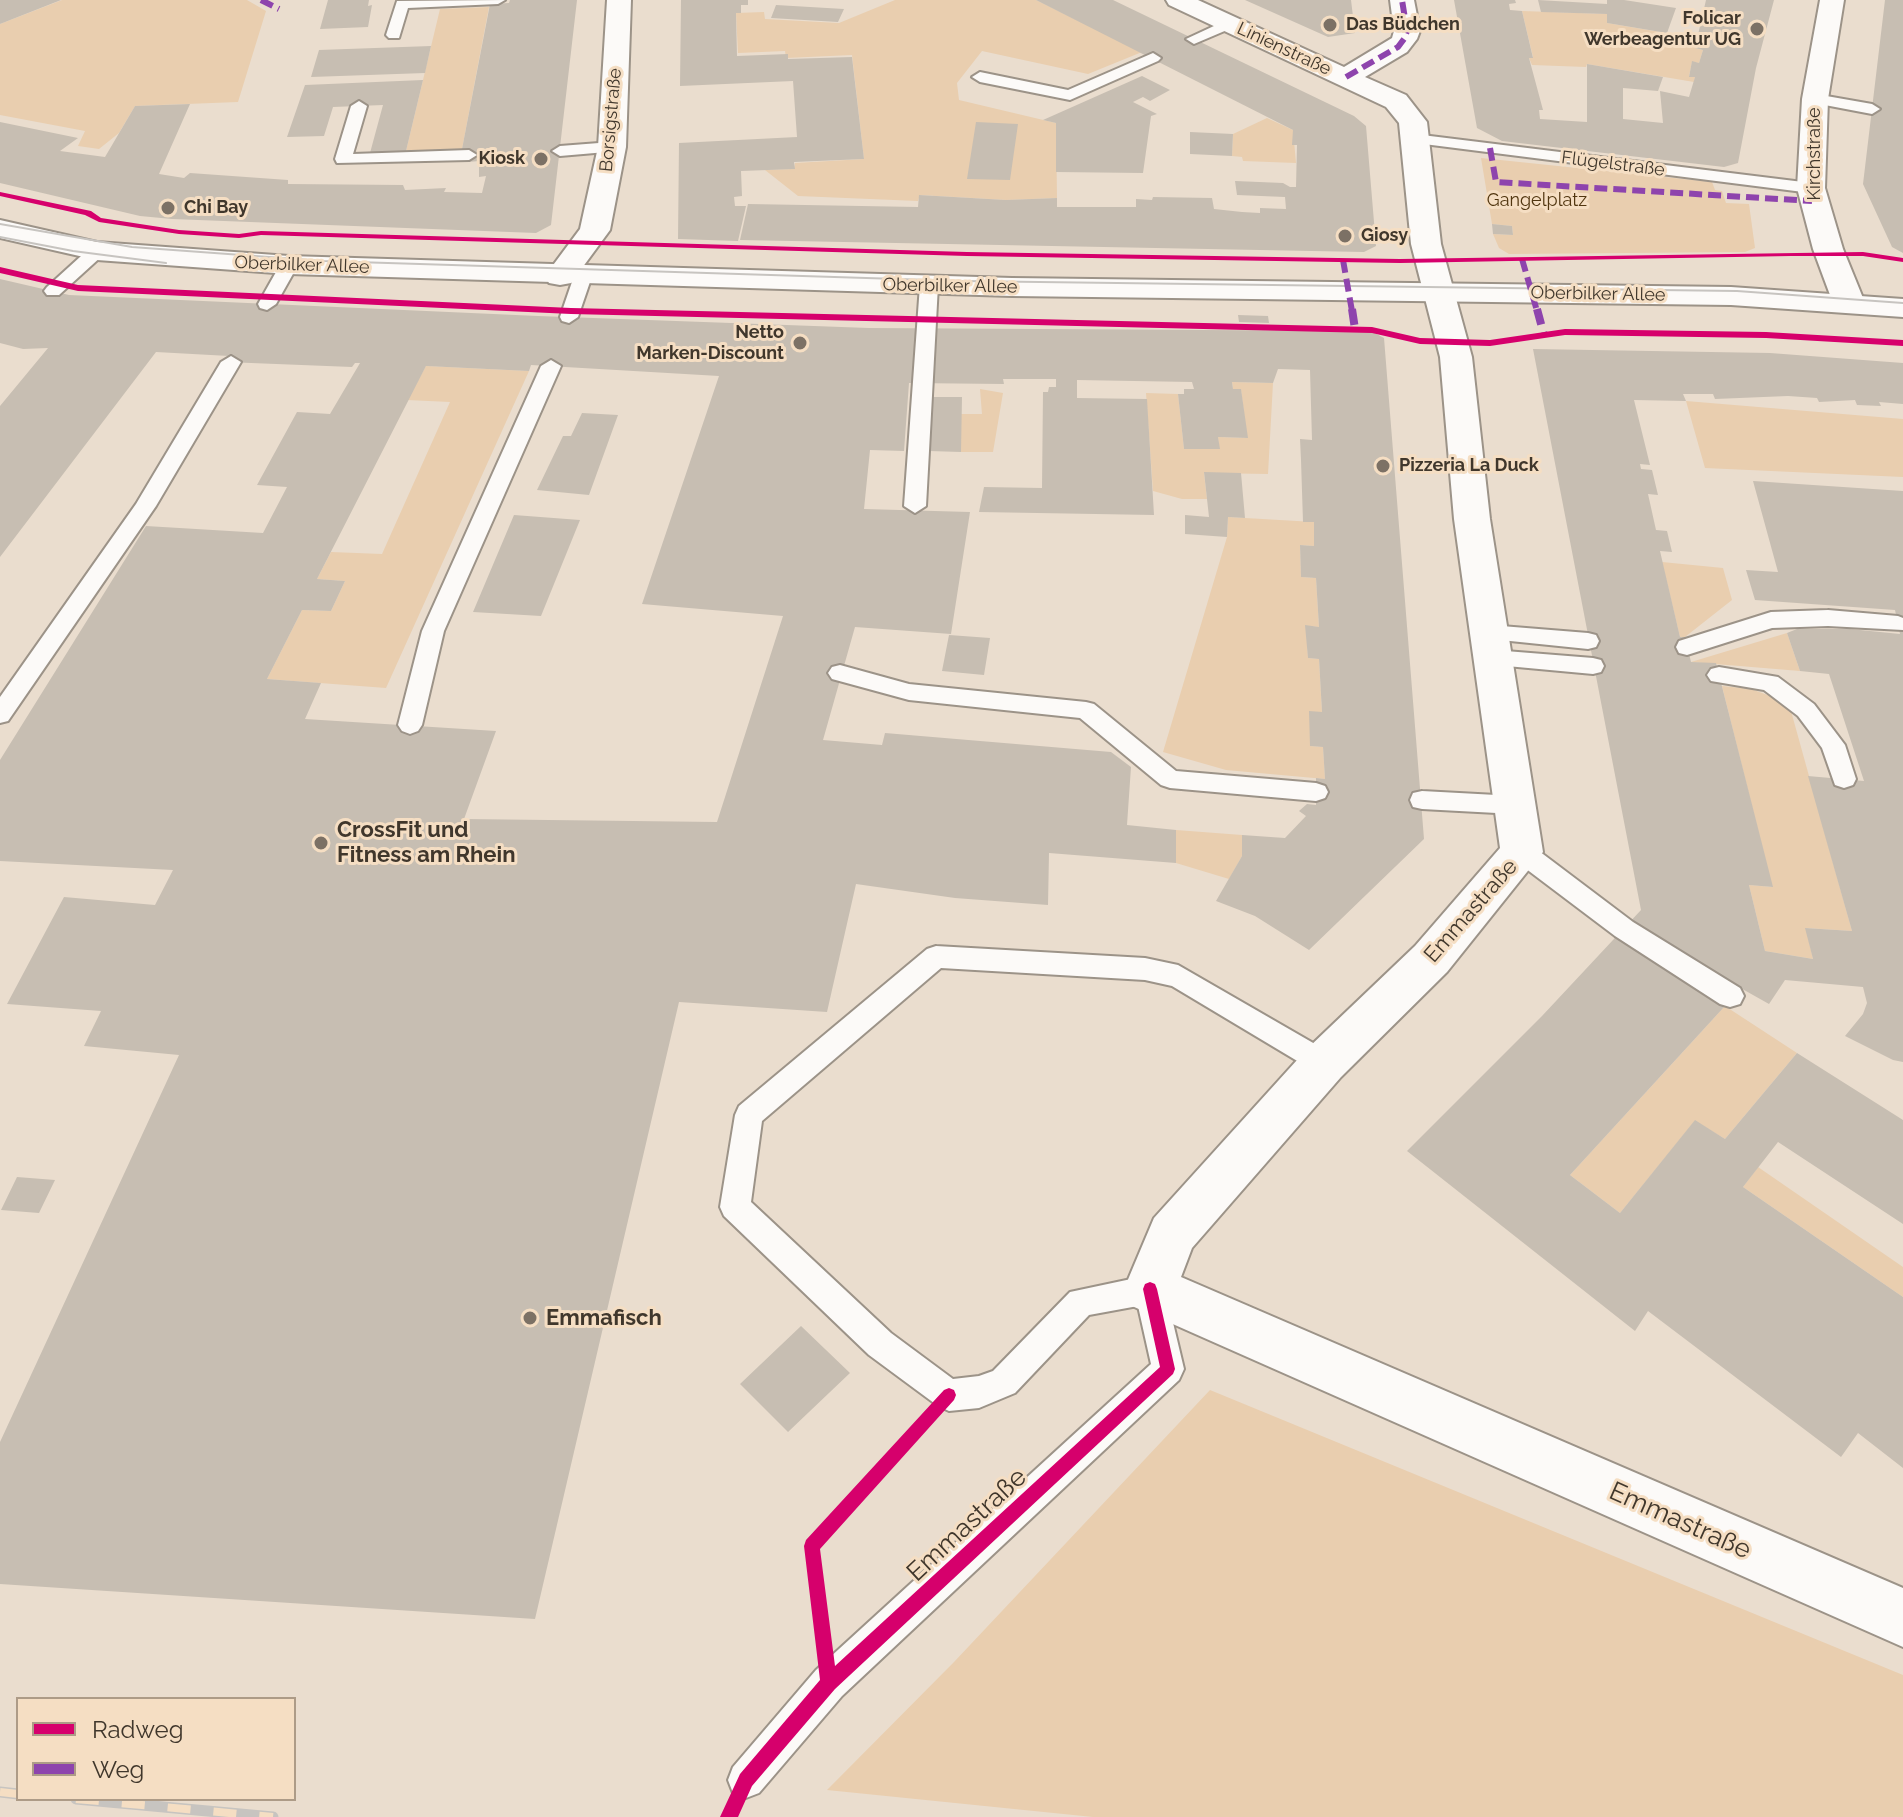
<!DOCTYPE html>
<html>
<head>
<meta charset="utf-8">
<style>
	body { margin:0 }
	#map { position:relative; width:1903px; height:1817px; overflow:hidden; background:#eaddce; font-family:Raleway,sans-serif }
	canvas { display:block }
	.legend { position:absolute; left:16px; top:1697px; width:280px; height:104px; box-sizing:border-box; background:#f5dec3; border:2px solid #ad9b87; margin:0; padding:10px 14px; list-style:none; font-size:24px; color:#40372c }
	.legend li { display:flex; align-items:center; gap:16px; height:40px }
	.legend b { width:40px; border:2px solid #ad9b87 }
</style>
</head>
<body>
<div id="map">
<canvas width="1903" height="1817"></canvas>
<ul class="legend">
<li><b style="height:10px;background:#d6006c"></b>Radweg</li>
<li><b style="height:10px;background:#8e44ad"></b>Weg</li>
</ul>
</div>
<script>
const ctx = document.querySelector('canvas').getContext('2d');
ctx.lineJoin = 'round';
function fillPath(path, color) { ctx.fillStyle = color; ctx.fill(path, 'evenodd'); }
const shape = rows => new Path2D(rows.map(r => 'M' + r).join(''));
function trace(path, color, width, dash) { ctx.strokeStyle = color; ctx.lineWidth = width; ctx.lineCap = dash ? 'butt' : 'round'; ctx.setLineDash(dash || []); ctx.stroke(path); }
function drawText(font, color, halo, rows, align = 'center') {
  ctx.font = font + ' Raleway,sans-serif'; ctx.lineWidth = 6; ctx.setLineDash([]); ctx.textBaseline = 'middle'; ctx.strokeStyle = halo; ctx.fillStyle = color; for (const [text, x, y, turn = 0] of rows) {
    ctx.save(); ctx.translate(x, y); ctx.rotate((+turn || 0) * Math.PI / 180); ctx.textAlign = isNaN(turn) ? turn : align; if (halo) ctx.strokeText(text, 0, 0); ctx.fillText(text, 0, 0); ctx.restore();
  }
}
fillPath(shape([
	[62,0,247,0,266,11,238,102,135,106,119,133,99,149,78,146,85,131,0,115,0,24],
	[895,0,1036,0,1142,52,1088,74,982,51,957,83,959,100,1056,123,1057,198,1006,200,920,195,918,201,798,196,765,170,794,169,795,163,864,159,852,55,786,58,785,51,738,53,736,13,764,12,765,19,839,23],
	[489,7,462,149,406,151,440,9],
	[1522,11,1607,14,1607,23,1696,38,1695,48,1703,50,1699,63,1692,62,1689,76,1695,77,1694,82,1587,64,1586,67,1532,65,1529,58,1533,57],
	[1267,118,1293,130,1296,163,1243,161,1242,157,1232,156,1233,134],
	[1481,158,1712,182,1715,190,1722,191,1726,203,1749,204,1755,248,1745,252,1509,254,1499,248,1493,234,1513,235,1512,226,1492,224],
	[426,366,529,371,386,688,267,679,302,610,331,611,345,581,317,579,331,552,382,554,450,402,407,400],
	[1232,382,1273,383,1268,474,1204,473,1207,499,1182,499,1153,491,1146,393,1178,394,1184,449,1219,449,1218,437,1247,438,1241,390,1233,389],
	[980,389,1003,393,993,452,961,452,961,414,982,414],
	[1686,401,1903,419,1903,477,1705,468],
	[1228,517,1314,522,1314,546,1300,545,1301,577,1316,578,1319,627,1306,626,1308,658,1319,659,1322,712,1310,746,1323,747,1325,779,1226,770,1163,752,1227,537],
	[1662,562,1723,568,1732,600,1685,637,1680,637],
	[1787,633,1800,671,1691,662],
	[1722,686,1751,689,1773,697,1791,711,1852,931,1806,928,1813,959,1765,951,1749,885,1772,887],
	[1176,830,1242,835,1242,856,1229,879,1176,863],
	[1725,1006,1797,1053,1725,1139,1695,1121,1620,1213,1570,1175],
	[1758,1167,1903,1267,1903,1297,1743,1187],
	[1210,1390,1903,1675,1903,1817,1093,1817,827,1790,954,1662]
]), '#e9ceaf');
fillPath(shape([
	[0,0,61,0,0,24],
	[328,0,369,0,368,6,372,5,368,27,320,29],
	[510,0,577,0,551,225,536,233,172,219,140,216,0,183,0,122,78,138,60,151,105,157,135,106,190,104,159,174,184,178,190,173,288,180,288,184,403,185,405,190,446,188,444,192,482,193,486,176,479,177,479,161,468,162,470,149,462,149,490,4,509,3],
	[681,0,748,0,748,5,741,5,741,13,736,13,737,56,788,54,788,59,852,57,864,159,794,162,795,169,741,171,742,196,734,197,735,206,746,206,738,241,678,239,679,143,797,137,793,81,680,86],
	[1036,0,1113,0,1354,116,1366,126,1376,246,1364,252,740,240,748,204,918,207,919,195,1006,200,1057,198,1057,207,1136,207,1136,199,1152,200,1153,197,1212,198,1214,209,1242,212,1260,213,1260,208,1286,209,1285,197,1237,195,1235,181,1283,183,1290,187,1296,187,1297,145,1292,145,1293,130],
	[1245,0,1351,0,1355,33,1328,37],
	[1454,0,1515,0,1516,3,1509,4,1510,10,1522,11,1533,58,1529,58,1543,110,1539,110,1540,119,1587,122,1587,64,1663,77,1658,91,1623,88,1623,119,1663,123,1660,91,1689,97,1695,77,1689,77,1692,61,1699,63,1703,50,1695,48,1706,0,1774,0,1756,68,1738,163,1724,167,1502,141,1477,128],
	[1538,0,1607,4,1607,0,1624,0,1676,8,1667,33,1607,23,1607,14,1541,12],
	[1885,0,1903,0,1903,253,1892,247,1863,184],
	[776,5,844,9,838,22,771,18],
	[431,46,425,73,311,77,319,50],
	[1142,76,1170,90,1150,101,1143,97,1133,102,1157,114,1151,116,1143,173,1056,172,1056,123,1043,120],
	[423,80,406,151,370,153,383,105,333,107,324,136,287,137,305,85],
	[976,122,1018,124,1010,180,967,179],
	[1190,132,1233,134,1232,156,1190,154],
	[1492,224,1512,226,1513,235,1493,234],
	[0,279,69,295,538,316,869,328,1371,331,1384,338,1424,839,1309,950,1255,916,1216,901,1242,856,1242,835,1285,838,1306,816,1299,811,1307,804,1316,805,1316,778,1325,779,1323,747,1310,746,1309,711,1322,712,1319,659,1308,658,1305,625,1319,627,1316,578,1301,577,1300,545,1314,546,1314,522,1303,522,1301,460,1300,439,1312,440,1310,370,1278,369,1273,383,1232,382,1233,389,1241,389,1248,438,1218,437,1220,449,1184,449,1178,394,1184,394,1184,389,1194,389,1192,382,1077,380,1077,398,1147,399,1154,515,979,512,984,487,1042,488,1043,392,1048,392,1049,387,1056,387,1056,379,1003,379,1004,384,909,383,904,451,870,450,864,509,970,512,951,634,855,627,823,740,882,745,885,733,1111,752,1131,767,1127,825,1176,830,1176,863,1049,853,1048,905,955,898,856,884,827,1012,679,1002,535,1619,0,1584,0,1442,179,1055,84,1046,101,1011,7,1004,64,897,155,905,173,870,0,861,0,760,146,526,263,533,287,487,257,485,297,412,330,414,360,363,355,363,352,367,226,362,229,356,156,352,0,557,0,406,48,348,23,349,0,343],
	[531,365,719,376,642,604,783,616,717,822,464,819,496,731,305,719,321,683,267,679,302,610,331,611,345,581,317,579,426,366,529,371],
	[1238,315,1268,316,1269,323,1239,322],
	[1533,349,1770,353,1903,363,1903,404,1879,402,1881,406,1857,405,1855,400,1819,402,1817,398,1788,396,1715,399,1713,394,1683,394,1686,401,1634,400,1650,465,1640,464,1641,469,1652,470,1658,495,1648,494,1656,530,1667,531,1672,552,1660,551,1680,637,1685,637,1691,662,1716,663,1773,887,1749,885,1765,951,1813,959,1805,928,1852,931,1808,776,1864,781,1829,674,1800,671,1787,633,1797,629,1850,629,1900,634,1895,610,1755,600,1746,570,1778,572,1753,481,1903,491,1903,1062,1893,1060,1845,1036,1863,1014,1867,1003,1863,987,1785,980,1769,1004,1737,986,1722,1004,1725,1006,1570,1175,1620,1213,1695,1120,1725,1139,1797,1053,1903,1120,1903,1224,1778,1142,1743,1187,1903,1297,1903,1468,1858,1433,1841,1457,1648,1311,1635,1331,1407,1151,1542,1016,1641,910],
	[932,397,962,397,961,452,929,451],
	[582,413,618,415,589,495,537,490,563,436,571,436],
	[1204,472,1241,473,1245,518,1228,517,1227,537,1185,534,1185,515,1209,517],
	[514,515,580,520,541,616,473,612],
	[949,635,990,638,984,675,942,671],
	[17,1177,55,1180,39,1213,1,1210],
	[801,1326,850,1373,788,1432,740,1384]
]), '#c7beb2');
const lane = shape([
	[505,0,498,4,408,8,399,38,389,38,386,35,397,1,505,0],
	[1229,19,1237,24,1234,27,1194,44,1186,39,1229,19],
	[1153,53,1161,58,1158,61,1070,100,980,82,972,77,980,72,1068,90,1153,53],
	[1815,94,1872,104,1880,109,1872,114,1809,102,1807,99,1815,94],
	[359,101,367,106,353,154,469,150,477,155,469,160,337,163,335,159,351,106,359,101],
	[1414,134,1811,183,1820,188,1811,193,1408,142,1406,139,1414,134],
	[612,142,618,143,620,147,618,151,560,156,552,151,560,146,612,142],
	[97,246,103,247,106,251,103,255,59,295,47,295,44,291,47,287,91,247,97,246],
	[289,260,298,265,276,304,267,310,260,308,258,304,280,265,289,260],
	[583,271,592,276,578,317,569,323,562,321,560,317,574,276,583,271],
	[929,280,938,285,926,506,915,513,904,506,920,285,929,280],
	[231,356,241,362,156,506,8,721,0,723,0,697,136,504,221,362,231,356],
	[551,360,561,366,444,631,422,725,418,731,410,734,402,731,398,725,422,631,541,366,551,360],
	[1828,610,1898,616,1903,618,1903,630,1828,626,1772,628,1687,655,1679,653,1676,647,1679,641,1771,612,1828,610],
	[1489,625,1588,633,1596,635,1599,641,1596,647,1588,649,1481,638,1478,633,1481,628,1489,625],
	[1493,650,1593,658,1601,660,1604,666,1601,672,1593,674,1485,664,1482,658,1485,652,1493,650],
	[840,665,909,684,1086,702,1094,704,1176,771,1316,783,1325,786,1328,792,1325,798,1316,801,1170,788,1161,785,1080,718,909,700,832,679,828,673,832,667,840,665],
	[1719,667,1778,677,1814,704,1845,745,1856,779,1853,785,1844,788,1835,785,1822,748,1798,716,1764,690,1711,681,1707,675,1711,669,1719,667],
	[1422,791,1515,796,1524,798,1527,805,1524,812,1515,814,1422,809,1413,807,1410,800,1413,793,1422,791],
	[1522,842,1531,845,1633,922,1740,988,1744,996,1740,1004,1730,1007,1720,1004,1615,936,1513,859,1509,852,1513,845,1522,842],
	[936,946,1145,958,1178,965,1334,1055,1338,1063,1334,1071,1324,1075,1314,1071,1172,986,1145,980,941,968,762,1121,751,1202,891,1333,953,1379,979,1376,993,1371,1070,1292,1150,1275,1161,1279,1165,1289,1184,1369,1179,1380,842,1696,759,1793,746,1798,733,1793,728,1780,733,1767,816,1670,1151,1364,1138,1306,1089,1315,1015,1393,979,1408,949,1411,938,1406,869,1355,724,1216,720,1207,735,1115,739,1106,927,949,936,946]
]);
const street = shape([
	[607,0,631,0,626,147,610,230,571,283,560,285,549,283,545,276,580,229,598,147,607,0],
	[1166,0,1198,0,1344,67,1392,38,1394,31,1390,0,1414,0,1420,31,1417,39,1407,52,1365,77,1406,95,1427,122,1441,244,1472,357,1490,519,1543,852,1447,972,1341,1077,1192,1248,1181,1277,1903,1588,1903,1647,1132,1306,1124,1289,1154,1218,1307,1049,1415,946,1500,848,1454,519,1440,357,1411,244,1399,123,1386,107,1169,5,1166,0],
	[1820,0,1844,0,1828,99,1825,188,1843,249,1865,303,1860,310,1849,312,1838,310,1833,303,1813,249,1797,188,1802,99,1820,0]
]);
const secondary = shape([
	[0,220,97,242,289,256,1012,278,1731,287,1903,299,1903,317,1731,305,1012,296,289,274,97,260,0,238,0,220]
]);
trace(lane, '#9c9388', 4);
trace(street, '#9c9388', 4);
trace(secondary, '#9c9388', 4);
fillPath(lane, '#fcfaf8');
fillPath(street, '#fcfaf8');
fillPath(secondary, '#fcfaf8');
trace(shape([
	[0,224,132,247,324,261,962,281,1737,291,1903,303],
	[0,237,73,251,166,263]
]), '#c7c4c0', 2);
const rail = shape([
	[0,1792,18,1794],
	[76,1799,273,1817]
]);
trace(rail, '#c7c4c0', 11);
trace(rail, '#f5dec3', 8, [23]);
trace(shape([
	[261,0,279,9],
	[1346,77,1398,47,1404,39,1407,31,1402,0],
	[1490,148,1496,182,1812,201],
	[1522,259,1537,311],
	[1343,260,1352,311]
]), '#8e44ad', 6, [13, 6]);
trace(shape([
	[1352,309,1355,329],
	[1537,309,1544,335]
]), '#8e44ad', 8, [16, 8]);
fillPath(shape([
	[0,192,91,211,101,218,179,230,239,234,261,231,967,252,1400,259,1863,252,1903,258,1903,262,1863,256,1791,256,1400,263,967,256,261,235,239,238,179,234,99,222,85,215,0,196,0,192],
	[0,267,78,285,571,308,1372,327,1420,338,1490,340,1565,329,1766,332,1903,340,1903,346,1766,338,1565,335,1490,346,1420,344,1372,333,571,314,78,291,0,273,0,267],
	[1150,1282,1155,1284,1157,1289,1175,1369,1173,1374,835,1689,752,1786,738,1817,720,1817,740,1774,820,1680,804,1546,806,1540,944,1390,949,1388,954,1390,956,1395,954,1400,820,1549,835,1666,1160,1367,1143,1289,1145,1284,1150,1282]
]), '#d6006c');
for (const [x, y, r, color] of [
	[1330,25,8,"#7c7165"],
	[1757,29,8,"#7c7165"],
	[541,159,8,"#7c7165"],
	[168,208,8,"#7c7165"],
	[1345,236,8,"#7c7165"],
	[800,343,8,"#7c7165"],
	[1383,466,8,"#7c7165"],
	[321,843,8,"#7c7165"],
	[530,1318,8,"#7c7165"]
]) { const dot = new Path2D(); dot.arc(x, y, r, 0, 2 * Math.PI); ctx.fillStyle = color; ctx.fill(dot); trace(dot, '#f5dec3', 3); }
drawText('bold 18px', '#40372c', '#f5dec3', [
	["Folicar",1741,19,"right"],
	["Werbeagentur UG",1741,40,"right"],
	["Das Büdchen",1346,25],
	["Kiosk",525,159,"right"],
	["Chi Bay",184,208],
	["Giosy",1361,236],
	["Netto",784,333,"right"],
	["Marken-Discount",784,354,"right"],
	["Pizzeria La Duck",1399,466]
], 'left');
drawText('18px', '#40372c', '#f5dec3', [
	["Linienstraße",1284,49,25],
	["Borsigstraße",611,120,-85],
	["Kirchstraße",1815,154,-90],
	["Flügelstraße",1613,164,7],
	["Oberbilker Allee",302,265,2],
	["Oberbilker Allee",950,286,1],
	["Oberbilker Allee",1598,294,1]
]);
drawText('18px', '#513610', '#f5dec3', [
	["Gangelplatz",1537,201]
]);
drawText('bold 22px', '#40372c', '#f5dec3', [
	["CrossFit und",337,830],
	["Fitness am Rhein",337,855],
	["Emmafisch",546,1318]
], 'left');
drawText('22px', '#40372c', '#f5dec3', [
	["Emmastraße",1471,911,-49]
]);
drawText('26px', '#40372c', '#f5dec3', [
	["Emmastraße",1680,1521,24],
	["Emmastraße",967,1525,-43]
]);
</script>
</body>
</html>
